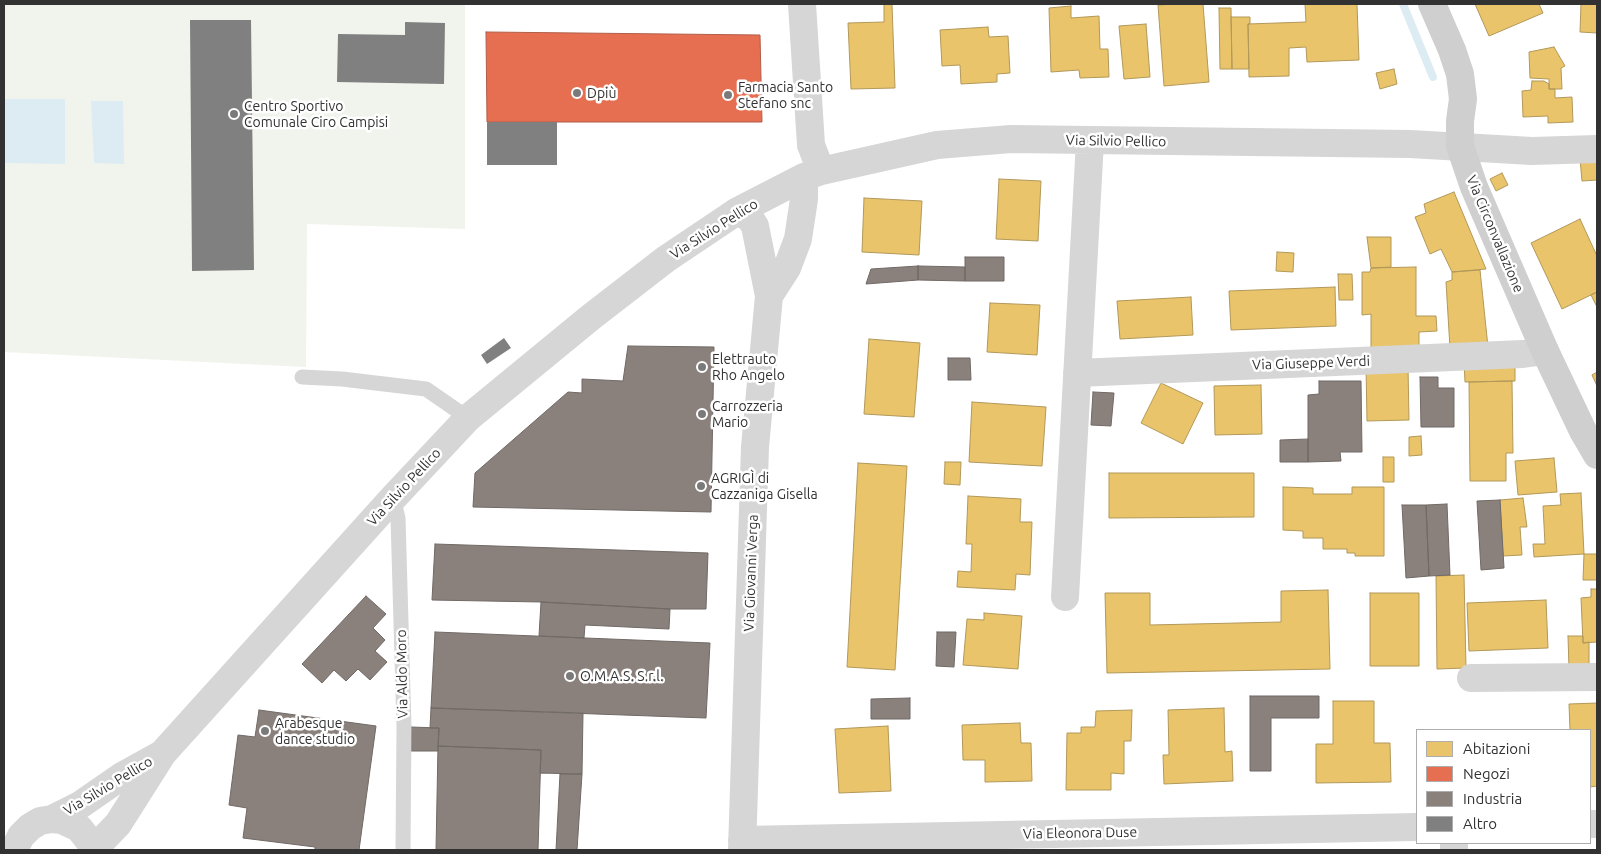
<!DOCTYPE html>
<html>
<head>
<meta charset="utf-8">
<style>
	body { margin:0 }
	#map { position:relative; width:1601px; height:854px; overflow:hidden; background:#fff; font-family:Ubuntu,sans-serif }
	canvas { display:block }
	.frame { position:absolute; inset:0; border:5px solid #323232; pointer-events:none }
	.legend { position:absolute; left:1416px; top:729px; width:175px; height:115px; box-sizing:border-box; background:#fff; border:1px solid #adadad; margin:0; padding:6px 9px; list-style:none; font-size:15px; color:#323232 }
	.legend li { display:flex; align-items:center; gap:10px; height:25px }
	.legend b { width:25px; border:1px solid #adadad }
</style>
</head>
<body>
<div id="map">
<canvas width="1601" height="854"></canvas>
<div class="frame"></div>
<ul class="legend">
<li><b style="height:14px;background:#e9c46a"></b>Abitazioni</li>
<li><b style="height:14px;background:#e76f51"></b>Negozi</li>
<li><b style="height:14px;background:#8a817c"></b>Industria</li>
<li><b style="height:14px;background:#808080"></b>Altro</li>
</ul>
</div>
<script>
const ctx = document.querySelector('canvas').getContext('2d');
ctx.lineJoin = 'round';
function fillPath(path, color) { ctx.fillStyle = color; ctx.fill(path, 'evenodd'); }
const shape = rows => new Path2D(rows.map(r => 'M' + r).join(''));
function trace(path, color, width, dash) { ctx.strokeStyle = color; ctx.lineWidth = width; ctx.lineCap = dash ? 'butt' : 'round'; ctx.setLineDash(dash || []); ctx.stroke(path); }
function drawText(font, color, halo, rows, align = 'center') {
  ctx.font = font + ' Ubuntu,sans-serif'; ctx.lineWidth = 5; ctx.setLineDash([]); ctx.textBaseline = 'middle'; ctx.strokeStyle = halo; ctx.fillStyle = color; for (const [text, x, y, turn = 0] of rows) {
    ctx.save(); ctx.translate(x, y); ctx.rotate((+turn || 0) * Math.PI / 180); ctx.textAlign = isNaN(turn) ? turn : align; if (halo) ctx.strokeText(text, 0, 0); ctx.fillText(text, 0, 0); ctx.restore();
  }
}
fillPath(shape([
	[4,4,465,4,465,229,307,224,306,367,4,352]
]), '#f1f4ed');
fillPath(shape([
	[4,99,65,99,65,164,4,163],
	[91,101,123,101,124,164,94,163]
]), '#dcecf2');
const homes = shape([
	[884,4,892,4,895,88,851,89,848,23,884,22,884,4],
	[1178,4,1203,4,1209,82,1164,86,1158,5,1178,4],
	[1305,4,1357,4,1359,60,1307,62,1306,47,1289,48,1289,76,1249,77,1248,24,1306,22,1305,4],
	[1475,4,1539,4,1543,13,1489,36,1475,4],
	[1581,4,1597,4,1597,33,1580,32,1581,4],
	[1071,6,1071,18,1099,16,1100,49,1108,49,1109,77,1080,78,1079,70,1051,72,1049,8,1071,6],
	[1219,8,1231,8,1232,69,1220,69,1219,8],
	[1231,17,1250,17,1250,24,1248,24,1249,69,1232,69,1231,17],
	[1146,24,1150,77,1124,79,1119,26,1146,24],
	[988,27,989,37,1008,36,1010,73,997,74,997,82,961,84,960,65,942,66,940,30,988,27],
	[1554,47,1565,66,1561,68,1562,89,1549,89,1549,79,1530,78,1529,52,1554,47],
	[1394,69,1397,84,1380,89,1376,73,1394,69],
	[1532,81,1544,81,1549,84,1549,89,1555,89,1555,98,1572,97,1573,122,1548,123,1548,116,1523,117,1522,91,1531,90,1532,81],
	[1597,158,1597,180,1582,181,1580,159,1597,158],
	[1502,173,1508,185,1496,191,1490,179,1502,173],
	[999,179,1041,181,1038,241,996,239,999,179],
	[1454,192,1486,269,1452,272,1441,249,1430,254,1415,217,1426,213,1424,204,1454,192],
	[864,198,922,201,919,255,862,252,864,198],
	[1580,219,1597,256,1597,292,1562,309,1531,243,1580,219],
	[1367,237,1391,237,1391,267,1371,268,1367,237],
	[1277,252,1294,253,1293,272,1276,271,1277,252],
	[1416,267,1416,316,1436,316,1437,331,1419,332,1419,352,1371,353,1371,314,1362,315,1362,272,1370,272,1371,268,1416,267],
	[1480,270,1488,347,1450,348,1446,282,1452,280,1452,272,1480,270],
	[1338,274,1352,274,1353,300,1339,300,1338,274],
	[1335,287,1336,326,1231,330,1229,291,1335,287],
	[1597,292,1597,307,1591,295,1597,292],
	[1191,297,1193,335,1120,339,1117,301,1191,297],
	[990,303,1040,305,1037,355,987,352,990,303],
	[869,339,920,343,914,417,864,414,869,339],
	[1515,361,1515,381,1465,382,1464,362,1515,361],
	[1408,366,1409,420,1367,421,1366,367,1408,366],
	[1597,372,1597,386,1592,375,1597,372],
	[1512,381,1513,453,1506,453,1506,481,1470,481,1469,382,1512,381],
	[1161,383,1203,403,1183,444,1141,423,1161,383],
	[1261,385,1262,434,1215,435,1214,386,1261,385],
	[972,402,1046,407,1042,466,969,462,972,402],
	[1421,436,1422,455,1409,456,1409,437,1421,436],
	[1383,457,1394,457,1394,482,1383,482,1383,457],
	[1554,458,1557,492,1518,495,1515,461,1554,458],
	[945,462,961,462,960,485,944,484,945,462],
	[858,463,907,466,895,670,847,667,858,463],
	[1109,473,1254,473,1254,517,1109,518,1109,473],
	[1283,487,1313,488,1313,494,1352,494,1352,487,1384,487,1384,556,1355,556,1355,553,1347,553,1347,549,1323,549,1323,538,1303,538,1303,531,1283,530,1283,487],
	[1581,493,1584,554,1534,557,1533,544,1545,544,1543,506,1561,505,1560,494,1581,493],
	[968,496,1021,499,1020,522,1032,522,1030,575,1016,574,1015,590,957,587,958,571,971,572,972,544,966,544,968,496],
	[1523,498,1527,527,1520,527,1522,555,1503,556,1500,500,1523,498],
	[1584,554,1597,554,1597,580,1583,580,1584,554],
	[1464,575,1466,668,1437,669,1436,576,1464,575],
	[1591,589,1597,589,1597,642,1583,643,1581,598,1591,597,1591,589],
	[1328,590,1330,669,1107,673,1105,593,1150,593,1150,625,1281,622,1281,591,1328,590],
	[1370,593,1419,593,1419,666,1370,666,1370,593],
	[1546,600,1548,648,1469,651,1467,603,1546,600],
	[984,613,1022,616,1018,669,963,665,967,619,984,620,984,613],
	[1568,636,1583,636,1583,643,1589,642,1589,668,1569,668,1568,636],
	[1333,701,1374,701,1374,743,1390,743,1391,782,1316,783,1316,744,1333,744,1333,701],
	[1597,703,1597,786,1590,787,1590,730,1570,730,1569,704,1597,703],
	[1224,708,1225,752,1232,751,1233,781,1164,784,1163,755,1169,755,1168,710,1224,708],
	[1132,710,1131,741,1124,741,1124,774,1111,773,1111,790,1066,790,1067,733,1081,733,1081,727,1095,727,1096,711,1132,710],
	[1020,723,1021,743,1031,743,1032,781,985,782,985,760,963,760,962,725,1020,723],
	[888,726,891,791,839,793,835,729,888,726]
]);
fillPath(homes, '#e9c46a');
trace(homes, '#b29859', 1);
const shops = shape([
	[486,32,760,35,762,122,487,122,486,32]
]);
fillPath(shops, '#e76f51');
trace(shops, '#b15d48', 1);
const industry = shape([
	[965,257,1004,257,1004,281,965,281,965,257],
	[918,266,965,267,965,281,918,280,918,266],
	[918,266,918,280,866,284,871,269,918,266],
	[628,346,714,347,711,512,473,507,475,473,568,392,582,393,582,379,623,381,628,346],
	[948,358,970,358,971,380,948,380,948,358],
	[1420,377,1438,377,1438,388,1454,388,1454,427,1421,427,1420,377],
	[1319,381,1361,381,1362,452,1340,452,1341,461,1308,462,1308,395,1319,394,1319,381],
	[1093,392,1114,393,1111,426,1091,425,1093,392],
	[1308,439,1308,462,1280,462,1280,440,1308,439],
	[1500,500,1504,568,1481,570,1477,501,1500,500],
	[1447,504,1450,575,1429,576,1426,505,1447,504],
	[1402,505,1426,505,1429,576,1406,578,1402,505],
	[435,544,708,553,706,609,670,609,541,602,432,600,435,544],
	[366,596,386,614,373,628,385,640,375,651,387,662,370,680,358,669,346,681,334,670,322,683,302,664,366,596],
	[541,602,670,609,669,629,585,625,584,638,539,636,541,602],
	[435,632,710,643,706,718,431,708,435,632],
	[937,632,956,632,954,667,936,666,937,632],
	[1250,696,1319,696,1319,718,1271,718,1271,771,1250,771,1250,696],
	[910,698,910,719,871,719,871,699,910,698],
	[431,708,583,713,582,774,540,773,541,750,438,746,439,728,430,728,431,708],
	[259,710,376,726,359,850,315,850,315,847,243,838,247,808,229,805,238,735,255,737,259,710],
	[411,727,439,728,438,751,411,751,411,727],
	[438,746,541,750,538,850,436,850,438,746],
	[560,774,582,774,577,850,556,850,560,774]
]);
fillPath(industry, '#8a817c');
trace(industry, '#706966', 1);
trace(shape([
	[1403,4,1433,77]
]), '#dcecf2', 8);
fillPath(shape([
	[190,20,251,20,254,270,192,271],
	[405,22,445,23,444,84,337,82,338,34,405,35],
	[487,122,557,122,557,165,487,165],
	[504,338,511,348,487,364,481,355]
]), '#808080');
trace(shape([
	[302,377,342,379,426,389,468,418],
	[393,498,398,518,404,727,403,850]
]), '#d6d6d6', 15);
trace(shape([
	[802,4,811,145,821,171],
	[736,212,749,217,755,226,769,296,755,447,742,850],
	[769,296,787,268,798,239,804,199,804,177],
	[1077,373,1523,354,1545,351],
	[1065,597,1090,141],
	[1471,678,1597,677],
	[52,819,80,805,122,776,160,755],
	[1590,824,1597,824],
	[742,840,1417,827],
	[14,850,21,836,30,827,40,821,52,819,62,820,79,828,90,842,93,850],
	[93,850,118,824,163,753,393,498,468,418,591,317,666,259,736,212,804,177,821,171,937,145,1011,139,1410,144,1532,151,1597,149],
	[1454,850,1454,843]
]), '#d6d6d6', 28);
trace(shape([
	[1432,4,1452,50,1460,74,1463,99,1460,121,1460,146,1474,187,1545,351,1583,431,1597,455]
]), '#cfcfcf', 28);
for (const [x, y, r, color] of [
	[577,93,5,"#7a7a7a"],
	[728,95,5,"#7a7a7a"],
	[234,114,5,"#7a7a7a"],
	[702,367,5,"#7a7a7a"],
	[702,414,5,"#7a7a7a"],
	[701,486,5,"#7a7a7a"],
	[570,676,5,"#7a7a7a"],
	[265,731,5,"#7a7a7a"]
]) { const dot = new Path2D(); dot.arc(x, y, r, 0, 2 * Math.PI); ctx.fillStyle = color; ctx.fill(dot); trace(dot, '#fff', 2); }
drawText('14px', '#323232', '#fff', [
	["Farmacia Santo",738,87],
	["Stefano snc",738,103],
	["Dpiù",587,93],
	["Centro Sportivo",244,106],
	["Comunale Ciro Campisi",244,122],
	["Elettrauto",712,359],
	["Rho Angelo",712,375],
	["Carrozzeria",712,406],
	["Mario",712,422],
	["AGRIGÌ di",711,478],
	["Cazzaniga Gisella",711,494],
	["O.M.A.S. S.r.l.",580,676],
	["Arabesque",275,723],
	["dance studio",275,739]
], 'left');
drawText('14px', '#323232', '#fff', [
	["Via Silvio Pellico",1116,141,1],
	["Via Silvio Pellico",714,229,-32],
	["Via Circonvallazione",1495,234,67],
	["Via Giuseppe Verdi",1311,363,-2],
	["Via Silvio Pellico",404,487,-47],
	["Via Giovanni Verga",751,573,-88],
	["Via Aldo Moro",402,674,-91],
	["Via Silvio Pellico",108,786,-31],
	["Via Eleonora Duse",1080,833,-1]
]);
</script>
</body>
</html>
